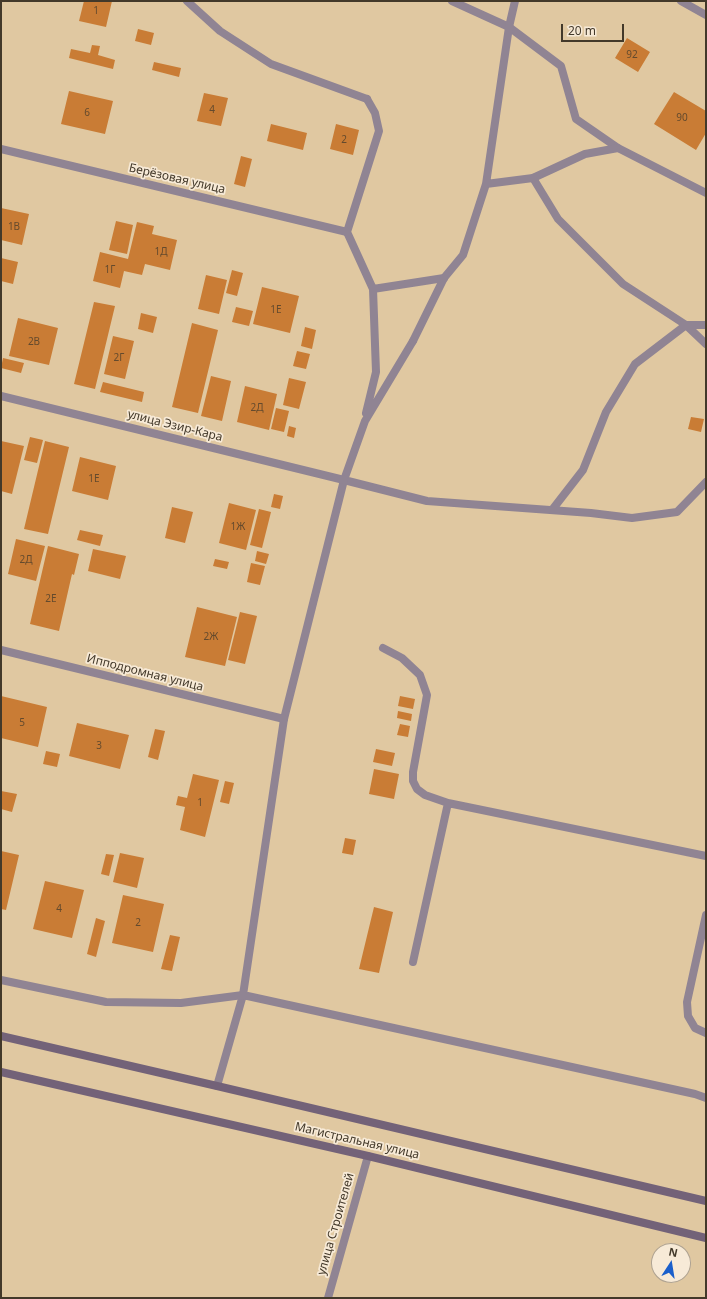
<!DOCTYPE html>
<html>
<head>
<meta charset="utf-8">
<style>
	body { margin:0 }
	#map { position:relative; width:707px; height:1299px; overflow:hidden; background:#e0c8a1; font-family:"Noto Sans",sans-serif }
	canvas { display:block }
	.frame { position:absolute; inset:0; border:2px solid #43392a; pointer-events:none }
	.north { position:absolute; left:651px; top:1243px; width:40px; height:40px; box-sizing:border-box; background:#f7ead7; border:1px solid #afa392; border-radius:50%; rotate:12deg; font-size:11px; font-weight:700; line-height:16px; text-align:center; color:#43392a }
	.north::after { content:''; display:block; margin:auto; width:14px; height:18px; background:#1a5fcb; clip-path:polygon(50% 0,100% 100%,50% 72%,0 100%) }
	.scale { position:absolute; left:561px; top:24px; width:63px; height:18px; box-sizing:border-box; border:2px solid #43392a; border-top:0; padding-left:5px; font-size:12px; line-height:14px; white-space:nowrap; color:#43392a; -webkit-text-stroke:3px #f7ead7; paint-order:stroke }
</style>
</head>
<body>
<div id="map">
<canvas width="707" height="1299"></canvas>
<div class="frame"></div>
<div class="north">N</div>
<div class="scale">20 m</div>
</div>
<script>
const ctx = document.querySelector('canvas').getContext('2d');
ctx.lineJoin = 'round';
function fillPath(path, color) { ctx.fillStyle = color; ctx.fill(path, 'evenodd'); }
const shape = rows => new Path2D(rows.map(r => 'M' + r).join(''));
function trace(path, color, width, dash) { ctx.strokeStyle = color; ctx.lineWidth = width; ctx.lineCap = dash ? 'butt' : 'round'; ctx.setLineDash(dash || []); ctx.stroke(path); }
function drawText(font, color, halo, rows, align = 'center') {
  ctx.font = font + ' "Noto Sans",sans-serif'; ctx.lineWidth = 3.5; ctx.setLineDash([]); ctx.textBaseline = 'middle'; ctx.strokeStyle = halo; ctx.fillStyle = color; for (const [text, x, y, turn = 0] of rows) {
    ctx.save(); ctx.translate(x, y); ctx.rotate((+turn || 0) * Math.PI / 180); ctx.textAlign = isNaN(turn) ? turn : align; if (halo) ctx.strokeText(text, 0, 0); ctx.fillText(text, 0, 0); ctx.restore();
  }
}
fillPath(shape([
	[84,1,112,1,106,27,79,21],
	[138,29,154,33,151,45,135,41],
	[627,38,650,52,638,72,615,58],
	[92,45,100,46,98,55,115,60,113,69,69,58,71,49,90,53],
	[154,62,181,68,179,77,152,70],
	[69,91,113,101,105,134,61,124],
	[674,92,706,111,706,133,696,150,654,124],
	[204,93,228,98,221,126,197,121],
	[271,124,307,133,303,150,267,141],
	[336,124,359,130,353,155,330,149],
	[241,156,252,159,245,187,234,184],
	[1,208,29,214,22,245,1,240],
	[116,221,133,225,127,254,109,250],
	[137,222,154,226,152,234,177,240,170,270,145,264,142,275,124,271,120,288,93,281,100,252,128,259],
	[1,258,18,262,13,284,1,281],
	[232,270,243,273,237,296,226,293],
	[206,275,227,280,219,314,198,309],
	[262,287,299,296,290,333,253,324],
	[94,302,115,306,95,389,74,384],
	[236,307,253,311,249,326,232,322],
	[141,313,157,317,153,333,138,329],
	[18,318,58,328,49,365,9,356],
	[192,323,218,330,198,413,172,407],
	[305,327,316,330,312,349,301,346],
	[113,336,134,341,125,379,104,374],
	[297,351,310,354,306,369,293,366],
	[3,358,24,363,21,373,1,368],
	[211,376,231,381,222,421,201,416],
	[289,378,306,382,299,409,283,405],
	[103,382,144,392,142,402,100,392],
	[245,386,277,394,269,430,237,422],
	[276,408,289,411,284,432,271,429],
	[691,417,704,419,701,432,688,429],
	[289,426,296,428,294,438,287,436],
	[30,437,43,440,37,463,24,460],
	[1,441,24,446,12,494,1,491],
	[45,441,69,447,48,534,24,529],
	[80,457,116,466,108,500,72,491],
	[274,494,283,496,280,509,271,507],
	[229,503,256,510,246,550,219,543],
	[172,507,193,512,185,543,165,538],
	[259,509,271,512,262,548,250,545],
	[80,530,103,535,100,546,77,540],
	[16,539,45,546,36,581,8,574],
	[48,546,79,554,74,575,72,574,59,631,30,624],
	[93,549,126,556,120,579,88,571],
	[257,551,269,554,266,564,255,561],
	[215,559,229,562,227,569,213,566],
	[251,563,265,566,260,585,247,582],
	[197,607,237,617,225,666,185,657],
	[240,612,257,616,245,664,228,660],
	[1,696,47,707,38,747,1,738],
	[400,696,415,699,413,709,398,706],
	[398,711,412,714,411,721,397,718],
	[77,723,129,735,120,769,69,756],
	[400,724,410,726,408,737,397,735],
	[155,729,165,731,158,760,148,757],
	[376,749,395,753,392,766,373,762],
	[46,751,60,754,57,767,43,764],
	[374,769,399,774,394,799,369,794],
	[193,774,219,780,205,837,180,830,185,807,176,805,178,796,187,798],
	[225,781,234,783,229,804,220,802],
	[1,791,17,794,12,812,1,809],
	[345,838,356,840,353,855,342,853],
	[1,851,19,855,6,910,1,909],
	[120,853,144,858,137,888,113,882],
	[106,854,114,855,109,876,101,874],
	[45,881,84,890,72,938,33,929],
	[123,895,164,904,153,952,112,943],
	[374,907,393,912,379,973,359,969],
	[96,918,105,921,96,957,87,954],
	[170,935,180,937,172,971,161,969]
]), '#c97c35');
trace(shape([
	[452,1,509,27,561,66,576,119,618,148],
	[681,1,706,15],
	[367,99,375,113,379,131,347,232,373,289,444,278],
	[533,178,558,219,623,284,686,325,706,344],
	[366,413,376,372,373,289],
	[344,480,427,501,591,513,632,518,677,512,706,482],
	[552,510,583,470,606,412,635,364,686,325,706,325],
	[383,648,402,658,420,675,427,695,413,772,413,781,417,789,425,795,448,803,706,856],
	[706,915,687,1002,688,1016,695,1028,706,1033],
	[413,962,448,803],
	[243,995,695,1094,706,1098],
	[217,1086,243,995,284,719,344,480,365,421,413,341]
]), '#908493', 8);
trace(shape([
	[187,1,220,31,271,64,367,99],
	[1,149,347,232],
	[486,184,533,178,585,154,618,148,706,193],
	[413,341,444,278,463,255,486,184,509,27,515,1],
	[1,396,344,480],
	[1,650,284,719],
	[1,980,106,1002,181,1003,243,995],
	[328,1298,368,1156]
]), '#908493', 8);
trace(shape([
	[1,1036,217,1086,706,1201],
	[1,1072,368,1156,706,1238]
]), '#736278', 8);
drawText('10px', '#644a2d', null, [
	["1",96,11],
	["92",632,55],
	["4",212,110],
	["6",87,113],
	["90",682,118],
	["2",344,140],
	["1В",14,227],
	["1Д",161,252],
	["1Г",110,270],
	["1Е",276,310],
	["2В",34,342],
	["2Г",119,358],
	["2Д",257,408],
	["1Е",94,479],
	["1Ж",238,527],
	["2Д",26,560],
	["2Е",51,599],
	["2Ж",211,637],
	["5",22,723],
	["3",99,746],
	["1",200,803],
	["4",59,909],
	["2",138,923]
]);
drawText('12px', '#43392a', '#f7ead7', [
	["Берёзовая улица",177,179,13],
	["улица Эзир-Кара",175,426,14],
	["Ипподромная улица",145,673,14],
	["Магистральная улица",357,1141,13],
	["улица Строителей",336,1224,-74]
]);
</script>
</body>
</html>
